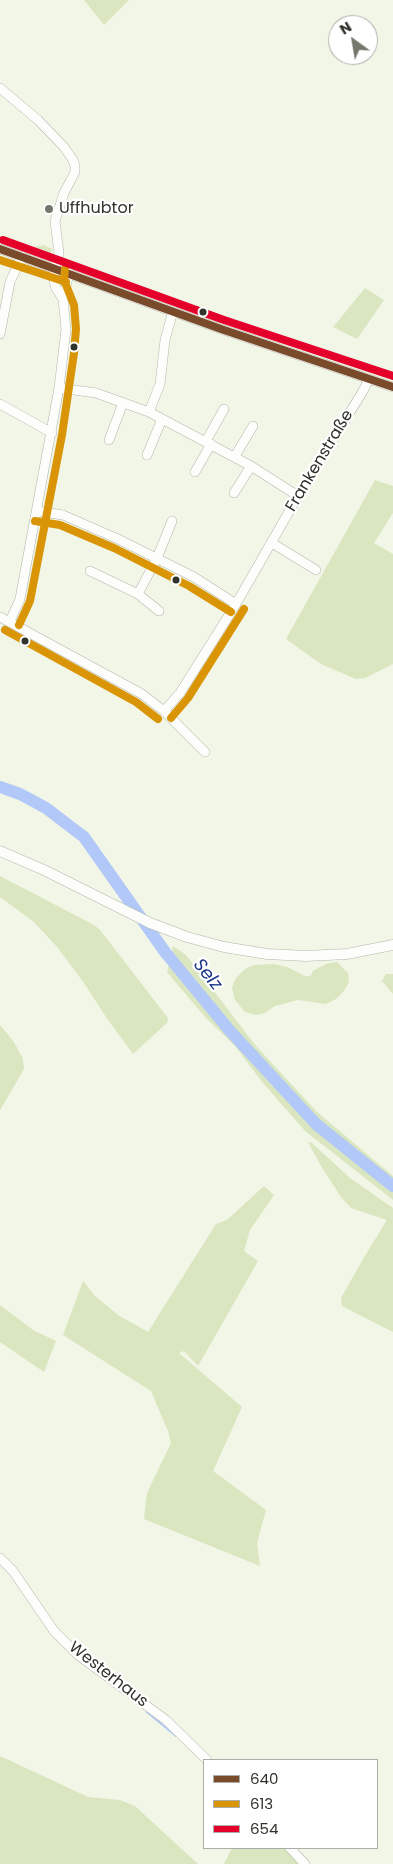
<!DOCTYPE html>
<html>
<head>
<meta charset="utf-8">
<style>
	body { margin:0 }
	#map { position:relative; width:393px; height:1864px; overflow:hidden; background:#f1f6e7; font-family:Poppins,sans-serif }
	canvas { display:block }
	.legend { position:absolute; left:203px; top:1759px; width:175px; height:90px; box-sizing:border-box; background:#fff; border:1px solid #acada9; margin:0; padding:6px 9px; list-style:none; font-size:15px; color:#2f3329 }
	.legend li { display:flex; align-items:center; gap:10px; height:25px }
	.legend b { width:25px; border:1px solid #acada9 }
	.north { position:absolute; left:328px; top:15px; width:50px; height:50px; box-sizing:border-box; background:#fff; border:1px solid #acada9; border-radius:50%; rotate:328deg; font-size:14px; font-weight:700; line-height:20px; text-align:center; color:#2f3329 }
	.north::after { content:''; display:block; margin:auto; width:18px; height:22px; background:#73776c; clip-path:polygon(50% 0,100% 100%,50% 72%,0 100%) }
</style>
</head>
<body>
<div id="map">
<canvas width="393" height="1864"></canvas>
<ul class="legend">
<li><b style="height:6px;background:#7a4b2a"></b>640</li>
<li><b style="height:6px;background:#d99506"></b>613</li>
<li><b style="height:6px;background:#e4002b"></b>654</li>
</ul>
<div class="north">N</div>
</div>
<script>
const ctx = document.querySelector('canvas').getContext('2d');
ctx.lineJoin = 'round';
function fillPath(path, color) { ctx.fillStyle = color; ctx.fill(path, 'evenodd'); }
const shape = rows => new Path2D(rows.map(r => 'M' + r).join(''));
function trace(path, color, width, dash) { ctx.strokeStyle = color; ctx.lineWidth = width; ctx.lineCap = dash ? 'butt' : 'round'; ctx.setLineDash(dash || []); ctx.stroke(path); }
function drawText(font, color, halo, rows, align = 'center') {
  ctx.font = font + ' Poppins,sans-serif'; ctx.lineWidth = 4.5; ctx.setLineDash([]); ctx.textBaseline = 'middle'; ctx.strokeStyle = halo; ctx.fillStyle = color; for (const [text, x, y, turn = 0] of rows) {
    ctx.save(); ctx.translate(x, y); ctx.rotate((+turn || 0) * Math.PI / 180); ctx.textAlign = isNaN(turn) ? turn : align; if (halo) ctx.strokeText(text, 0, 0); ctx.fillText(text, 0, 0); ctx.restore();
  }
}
fillPath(shape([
	[84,0,129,0,104,25],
	[44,245,52,249,51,253,43,256,35,252,35,247],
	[365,288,384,300,357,339,333,327],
	[375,480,393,486,393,513,374,543,393,554,393,664,365,678,356,679,321,664,286,639],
	[0,876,94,925,100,930,168,1018,167,1023,133,1054,106,1017,84,983,58,948,34,922,0,897],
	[173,946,186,955,256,1046,317,1112,393,1176,393,1200,305,1131,263,1083,235,1046,205,1017,167,972],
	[337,962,348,973,349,982,344,991,336,999,326,1004,298,1000,275,1006,265,1013,256,1015,245,1012,235,1000,232,988,236,978,245,969,254,965,274,964,287,967,305,976,310,976,314,970,326,964],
	[386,974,393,974,393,994,382,981],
	[0,1025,14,1042,23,1059,24,1069,0,1110],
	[308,1142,312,1143,350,1178,393,1208,393,1332,342,1306,341,1298,366,1254,387,1220,351,1208,341,1197,321,1166],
	[264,1186,274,1195,250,1230,244,1251,258,1261,198,1366,184,1351,179,1353,242,1407,213,1471,266,1510,257,1543,260,1566,144,1519,147,1493,171,1443,168,1431,151,1391,63,1335,83,1281,94,1295,118,1315,148,1332,216,1224,227,1220],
	[0,1305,33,1330,56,1341,44,1372,0,1342],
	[0,1756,88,1797,120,1800,135,1806,198,1864,0,1864],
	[232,1848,284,1848,299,1864,224,1864]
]), '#d9e6bf');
trace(shape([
	[147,1712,176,1736]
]), '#b1c8f8', 2);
trace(shape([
	[0,787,20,794,46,808,84,837,165,952,230,1031,316,1124,393,1186]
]), '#b1c8f8', 12);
const minor = shape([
	[0,88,38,120,64,147,73,160,75,166,75,172,64,193,55,221,59,253,53,277,56,288,63,299,66,329,59,388,20,599,10,621],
	[0,249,221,329,393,387],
	[63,299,69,273],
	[0,334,10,282,22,256],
	[59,388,96,393,149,412,251,466,298,496],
	[0,404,52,433],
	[149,412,160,384,165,340,173,311],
	[109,440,123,403],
	[206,441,224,409],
	[147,455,162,419],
	[235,456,253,426],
	[195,472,211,444],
	[234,493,251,466],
	[37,511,63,515,118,539,194,577,236,604],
	[272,543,316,570],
	[90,571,138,594,159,611],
	[138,594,157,558,172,521],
	[0,617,142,694,164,711,205,752],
	[164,711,180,693,236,604,298,496,363,391,369,379],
	[0,1558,13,1571,54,1631,78,1655,166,1720,207,1760],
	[290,1848,305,1864]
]);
const major = shape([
	[0,851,44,870,150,923,187,937,224,947,267,954,306,956,347,954,393,945]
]);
trace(minor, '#b2b6aa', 10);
trace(major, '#b2b6aa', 11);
trace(minor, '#fdfefb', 9);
trace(major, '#fdfefb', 10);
trace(shape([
	[0,249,221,329,393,387]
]), '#7a4b2a', 8);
trace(shape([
	[0,260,66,282],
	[35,521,60,525,114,548,189,586,231,612],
	[19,625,30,601,62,435,74,353,76,329,74,305,64,280,65,269],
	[5,630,136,702,158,719],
	[171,718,188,698,244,609]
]), '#d99506', 8);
trace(shape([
	[3,240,224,320,393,376]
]), '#e4002b', 8);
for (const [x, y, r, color] of [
	[49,209,5,"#73776c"],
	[203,312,4.5,"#2f3329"],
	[74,347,4.5,"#2f3329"],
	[176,580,4.5,"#2f3329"],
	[25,641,4.5,"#2f3329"]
]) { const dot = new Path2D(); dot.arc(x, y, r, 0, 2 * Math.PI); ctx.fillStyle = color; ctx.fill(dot); trace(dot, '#fff', 2); }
drawText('16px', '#2f3329', '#fff', [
	["Uffhubtor",59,209]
], 'left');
drawText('16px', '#2f3329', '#fff', [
	["Frankenstraße",320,461,-59],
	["Westerhaus",108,1675,38]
]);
drawText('italic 18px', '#1b3587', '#fff', [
	["Selz",207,975,51]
]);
</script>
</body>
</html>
